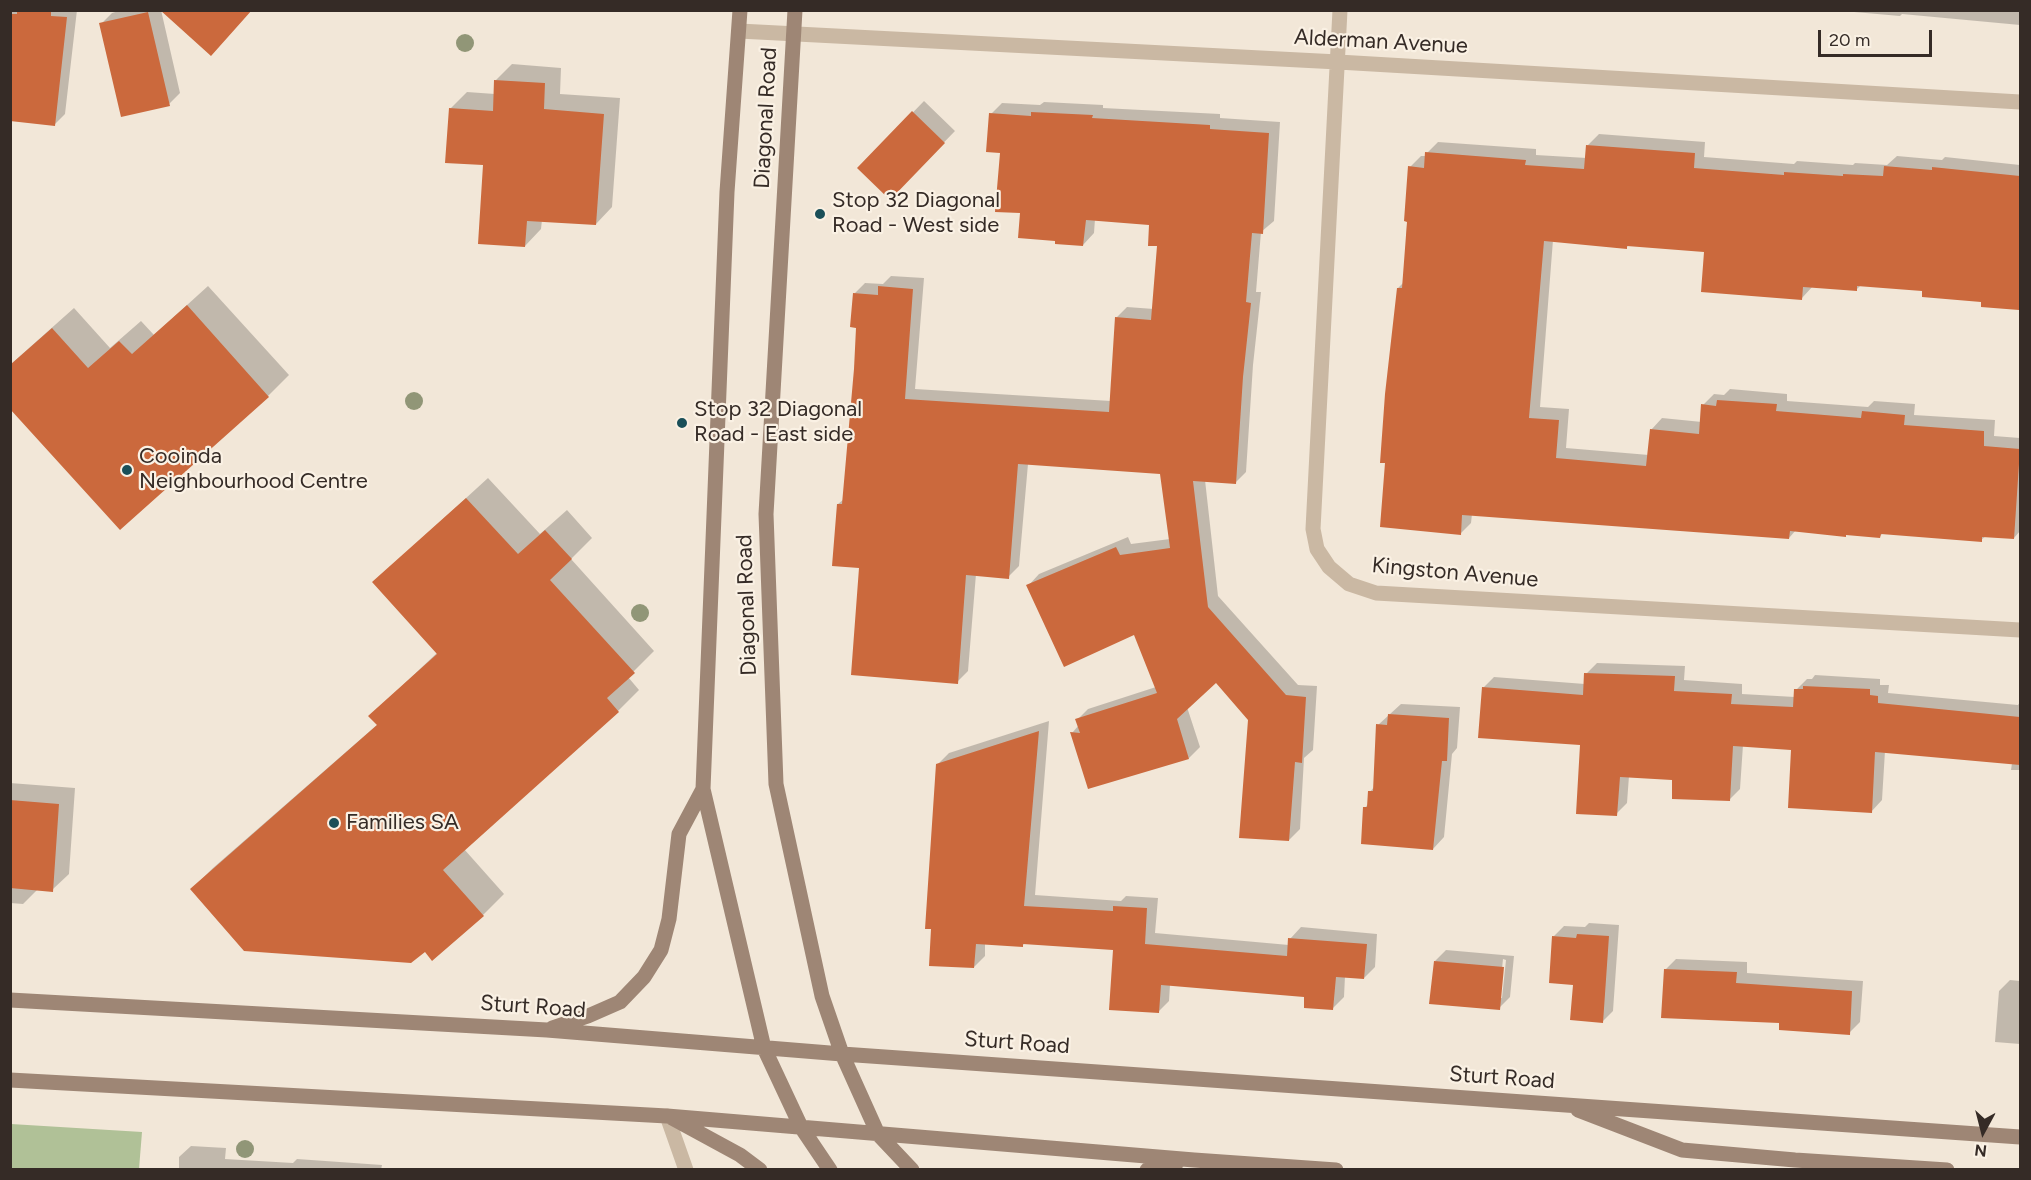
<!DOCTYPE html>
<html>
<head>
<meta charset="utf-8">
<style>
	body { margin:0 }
	#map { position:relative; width:2031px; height:1180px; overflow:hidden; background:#f2e7d8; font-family:Figtree,sans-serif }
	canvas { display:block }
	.frame { position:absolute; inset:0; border:12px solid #352b26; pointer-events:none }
	.north { position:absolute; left:1953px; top:1102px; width:60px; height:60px; -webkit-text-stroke:4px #faf1e4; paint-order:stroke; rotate:187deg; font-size:16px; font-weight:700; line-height:24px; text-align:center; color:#352b26 }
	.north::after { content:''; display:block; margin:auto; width:21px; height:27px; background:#352b26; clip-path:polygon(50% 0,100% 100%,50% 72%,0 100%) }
	.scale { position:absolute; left:1818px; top:30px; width:114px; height:27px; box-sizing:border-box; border:3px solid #352b26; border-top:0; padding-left:8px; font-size:18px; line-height:21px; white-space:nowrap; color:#352b26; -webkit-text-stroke:4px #faf1e4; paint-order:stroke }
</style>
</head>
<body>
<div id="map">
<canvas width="2031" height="1180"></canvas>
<div class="frame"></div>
<div class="north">N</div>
<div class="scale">20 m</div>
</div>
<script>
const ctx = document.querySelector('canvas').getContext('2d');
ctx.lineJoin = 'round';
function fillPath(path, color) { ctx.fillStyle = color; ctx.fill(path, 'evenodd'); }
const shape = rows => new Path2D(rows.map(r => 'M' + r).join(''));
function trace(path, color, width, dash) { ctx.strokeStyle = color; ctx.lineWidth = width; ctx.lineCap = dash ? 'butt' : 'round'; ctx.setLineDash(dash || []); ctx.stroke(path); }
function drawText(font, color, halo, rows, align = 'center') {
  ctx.font = font + ' Figtree,sans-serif'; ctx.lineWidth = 4.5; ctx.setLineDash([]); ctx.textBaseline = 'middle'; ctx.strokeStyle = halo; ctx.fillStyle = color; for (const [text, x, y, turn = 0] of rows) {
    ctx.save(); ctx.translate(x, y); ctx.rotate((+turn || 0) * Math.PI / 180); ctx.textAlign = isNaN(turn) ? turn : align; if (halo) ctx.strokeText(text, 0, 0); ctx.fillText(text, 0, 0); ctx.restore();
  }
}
fillPath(shape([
	[11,1124,142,1132,139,1169,11,1169]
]), '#b0c197');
fillPath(shape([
	[10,10,77,10,65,114,54,125,10,120],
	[122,10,161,10,180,93,169,104,101,24,112,13],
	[1831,10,2020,10,2020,25,1902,14,1900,16],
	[512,64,561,68,560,94,620,98,612,207,596,224,542,220,541,229,525,246,485,164,450,109,467,92,495,94,496,80],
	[924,101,955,131,890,198,859,168],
	[1044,102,1103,105,1103,108,1220,114,1220,118,1280,122,1274,221,1261,232,1256,292,1261,292,1253,365,1246,472,1235,483,1205,480,1218,596,1298,685,1317,686,1313,750,1304,758,1300,829,1289,840,1250,719,1216,681,1187,707,1200,747,1189,758,1072,733,1079,725,1077,720,1088,709,1156,687,1134,633,1028,586,1039,574,1128,537,1131,544,1170,539,1162,473,1028,464,1019,566,1008,577,976,574,968,671,957,682,861,567,838,504,844,499,858,327,854,294,865,283,883,284,891,276,924,278,915,389,1111,401,1116,318,1127,307,1154,309,1159,245,1150,224,1095,219,1094,233,1083,245,1057,240,1021,212,991,114,1002,103,1040,105],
	[1599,134,1705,142,1704,157,1794,164,1797,161,1853,165,1855,163,1887,165,1897,156,1942,160,1945,157,2020,165,2020,306,2018,309,1924,290,1861,285,1856,290,1813,286,1802,298,1706,251,1629,245,1627,247,1553,240,1540,407,1569,409,1566,448,1649,455,1651,430,1662,418,1702,422,1703,405,1714,394,1724,395,1730,389,1787,394,1787,401,1868,407,1874,401,1915,404,1914,415,1995,420,1994,436,2020,438,2020,531,2014,538,1986,536,1981,540,1883,533,1880,536,1796,530,1789,538,1472,514,1471,523,1460,534,1398,288,1404,282,1410,167,1421,156,1427,156,1427,153,1438,142,1536,149,1536,155,1587,158,1588,145],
	[208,286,289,375,268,396,120,528,10,365,74,308,110,348,141,321,154,335],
	[488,478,540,534,567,510,592,538,571,559,654,651,628,677,639,690,618,711,464,849,504,894,483,915,425,950,192,889,213,868,378,724,370,716,438,652,374,582],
	[1597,663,1685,666,1684,680,1742,684,1742,694,1795,697,1796,690,1807,679,1812,679,1815,675,1880,679,1880,685,1889,685,1888,693,2018,705,2020,702,2020,770,2011,770,2012,763,1885,751,1882,800,1871,812,1792,748,1743,745,1740,789,1729,800,1674,779,1629,776,1627,803,1616,814,1582,744,1483,688,1494,677,1585,684,1586,674],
	[1401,704,1460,707,1457,748,1452,754,1444,837,1433,849,1365,808,1368,804,1370,792,1374,787,1378,725],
	[1049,721,1035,895,1121,901,1126,896,1158,898,1155,933,1289,945,1290,939,1301,927,1377,934,1375,967,1364,978,1345,976,1344,997,1333,1008,1306,996,1170,985,1169,1001,1158,1012,1114,949,1025,943,1023,945,985,943,985,956,974,967,938,764,949,753],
	[10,783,75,788,69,874,52,890,38,889,23,904,10,903],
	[1589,923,1619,925,1613,1011,1602,1022,1574,984,1553,937,1564,926,1585,927],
	[1446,950,1514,956,1510,997,1499,1008,1435,961],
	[1503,959,1506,960,1502,998,1499,998],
	[1676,959,1747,962,1747,973,1863,981,1860,1022,1849,1033,1781,1021,1665,970],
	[2010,980,2020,981,2020,1044,1995,1042,1999,991],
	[191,1146,226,1148,225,1159,293,1163,297,1159,382,1165,381,1170,179,1170,179,1157]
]), '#0003');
fillPath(shape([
	[17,10,51,10,51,16,67,17,55,126,10,121,10,14,17,14],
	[160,10,252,10,211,56],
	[148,12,170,106,121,117,99,23],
	[494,80,545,83,544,109,604,114,596,225,527,221,525,247,478,244,483,165,445,163,449,108,493,111],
	[912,111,945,143,890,200,857,168],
	[1031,112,1093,115,1092,118,1210,125,1210,129,1269,133,1263,234,1252,233,1246,302,1251,303,1243,377,1236,484,1193,481,1208,607,1286,695,1306,697,1302,763,1295,762,1289,841,1239,838,1248,720,1216,683,1177,719,1189,759,1088,789,1070,732,1080,733,1075,719,1157,693,1134,635,1064,667,1026,585,1116,547,1120,555,1170,548,1160,474,1018,464,1009,579,966,575,958,684,851,675,859,568,832,566,837,504,842,504,854,369,856,328,850,327,853,293,878,295,878,286,913,289,905,399,1109,412,1115,317,1151,320,1157,246,1148,246,1149,225,1086,220,1083,246,1055,244,1055,241,1018,238,1020,213,995,212,1000,153,986,152,989,113,1031,116],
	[1586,145,1695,153,1694,168,1784,175,1784,172,1843,176,1843,174,1883,176,1884,166,1932,170,1932,167,2020,176,2020,293,2019,310,1981,307,1981,302,1922,297,1922,291,1857,286,1857,291,1803,287,1802,300,1701,292,1704,252,1627,246,1627,249,1544,241,1529,418,1559,420,1556,458,1646,466,1650,429,1699,434,1701,404,1716,406,1717,400,1777,404,1776,411,1861,418,1862,411,1905,415,1904,425,1984,431,1984,446,2020,449,2014,539,1982,537,1982,542,1881,534,1880,538,1846,535,1846,537,1790,531,1789,539,1462,515,1461,535,1380,527,1385,463,1380,463,1385,394,1397,288,1402,288,1407,222,1404,221,1408,166,1424,168,1425,152,1526,160,1525,165,1584,169],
	[187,305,269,397,120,530,10,409,10,365,52,328,88,368,119,341,132,354],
	[466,498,518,554,545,530,572,559,550,580,635,673,607,698,619,712,443,870,484,916,432,961,425,952,411,963,244,951,190,889,377,725,368,716,437,654,372,582],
	[1584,673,1675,676,1674,691,1732,694,1731,704,1793,707,1794,689,1803,689,1803,686,1870,689,1870,695,1878,696,1878,703,2020,717,2020,765,1875,752,1872,813,1788,808,1791,750,1733,746,1730,801,1672,799,1672,780,1620,777,1617,816,1576,814,1580,745,1478,738,1482,687,1583,695],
	[1388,714,1449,718,1447,761,1442,761,1433,850,1361,844,1363,807,1367,807,1368,791,1373,791,1376,724,1387,725],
	[1039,731,1024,906,1113,911,1113,906,1147,908,1145,944,1287,956,1288,938,1367,944,1364,979,1336,977,1333,1010,1304,1008,1304,997,1161,985,1159,1013,1109,1010,1113,950,1023,944,1023,947,976,944,974,968,929,966,931,929,925,929,936,764],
	[10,800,59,804,53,892,10,888],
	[1577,934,1609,936,1603,1023,1570,1020,1573,985,1549,983,1552,936,1576,938],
	[1434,961,1504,967,1500,1010,1429,1004],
	[1664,969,1737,972,1736,983,1852,991,1850,1035,1779,1030,1779,1023,1661,1018]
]), '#cb693d');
trace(shape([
	[1340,10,1313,529,1317,549,1329,567,1349,584,1376,593,2020,630],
	[739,31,1338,62,2020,102],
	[667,1116,686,1170]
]), '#cab8a3', 15);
trace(shape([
	[740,10,727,192,703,789,764,1048,801,1127,830,1170],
	[795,10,766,514,776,784,822,996,842,1054,878,1134,912,1170],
	[10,1000,547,1030,842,1054,2020,1137],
	[552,1028,588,1016,620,1002,644,977,661,950,669,919,679,834,703,789],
	[10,1080,667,1116,1194,1160,1336,1170],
	[1578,1110,1682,1150,1795,1160,1947,1170],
	[672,1118,740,1155,760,1170],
	[1147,1170,1176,1164]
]), '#9e8675', 15);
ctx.fillStyle = '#919677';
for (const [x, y] of [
	[465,43],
	[414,401],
	[640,613],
	[245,1149]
]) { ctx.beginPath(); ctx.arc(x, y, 9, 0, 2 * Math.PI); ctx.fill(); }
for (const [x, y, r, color] of [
	[820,214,6,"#1a4f58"],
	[682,423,6,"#1a4f58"],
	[127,470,6,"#1a4f58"],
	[334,823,6,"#1a4f58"]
]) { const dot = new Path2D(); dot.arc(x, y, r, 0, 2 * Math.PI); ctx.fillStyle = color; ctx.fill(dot); trace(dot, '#faf1e4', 2); }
drawText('22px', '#352b26', '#faf1e4', [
	["Alderman Avenue",1381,42,3],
	["Diagonal Road",766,118,-87],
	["Kingston Avenue",1455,573,5],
	["Diagonal Road",747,605,-92],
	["Sturt Road",533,1007,4],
	["Sturt Road",1017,1043,4],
	["Sturt Road",1502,1078,4]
]);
drawText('22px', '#352b26', '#faf1e4', [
	["Stop 32 Diagonal",832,201],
	["Road - West side",832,226],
	["Stop 32 Diagonal",694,410],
	["Road - East side",694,435],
	["Cooinda",139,457],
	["Neighbourhood Centre",139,482],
	["Families SA",346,823]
], 'left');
</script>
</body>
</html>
